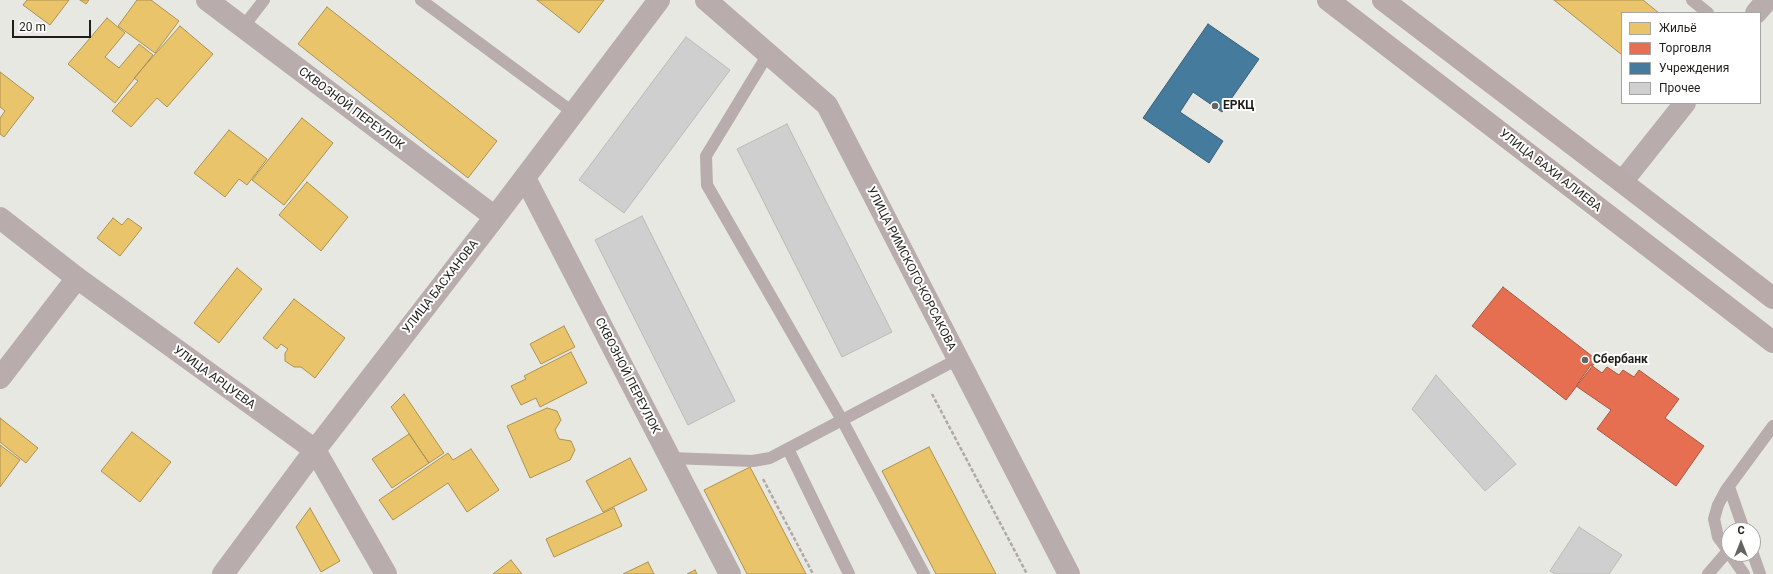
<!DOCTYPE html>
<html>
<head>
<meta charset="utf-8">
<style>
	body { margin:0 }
	#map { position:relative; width:1773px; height:574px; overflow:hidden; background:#e8e8e2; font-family:Roboto,sans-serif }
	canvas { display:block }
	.legend { position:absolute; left:1621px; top:12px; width:140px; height:92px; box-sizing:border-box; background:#fff; border:1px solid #a5a5a3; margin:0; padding:5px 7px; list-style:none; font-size:12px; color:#1f1e1a }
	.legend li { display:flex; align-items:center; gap:8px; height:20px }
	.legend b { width:20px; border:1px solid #a5a5a3 }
	.north { position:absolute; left:1721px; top:522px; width:40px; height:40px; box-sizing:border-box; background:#fff; border:1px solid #a5a5a3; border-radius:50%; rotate:0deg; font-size:11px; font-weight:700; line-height:16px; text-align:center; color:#1f1e1a }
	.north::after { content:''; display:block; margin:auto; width:14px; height:18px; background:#656560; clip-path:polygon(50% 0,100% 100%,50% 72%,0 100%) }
	.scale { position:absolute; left:12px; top:20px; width:79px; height:18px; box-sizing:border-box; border:2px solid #1f1e1a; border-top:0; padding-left:5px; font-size:12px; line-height:14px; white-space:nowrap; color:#1f1e1a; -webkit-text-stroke:3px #fff; paint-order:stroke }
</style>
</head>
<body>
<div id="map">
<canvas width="1773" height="574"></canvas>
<ul class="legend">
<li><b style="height:11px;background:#e9c46a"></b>Жильё</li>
<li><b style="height:11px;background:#e76f51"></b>Торговля</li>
<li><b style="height:11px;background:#457b9d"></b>Учреждения</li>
<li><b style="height:11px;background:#d0cfcf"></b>Прочее</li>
</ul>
<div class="north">С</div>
<div class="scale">20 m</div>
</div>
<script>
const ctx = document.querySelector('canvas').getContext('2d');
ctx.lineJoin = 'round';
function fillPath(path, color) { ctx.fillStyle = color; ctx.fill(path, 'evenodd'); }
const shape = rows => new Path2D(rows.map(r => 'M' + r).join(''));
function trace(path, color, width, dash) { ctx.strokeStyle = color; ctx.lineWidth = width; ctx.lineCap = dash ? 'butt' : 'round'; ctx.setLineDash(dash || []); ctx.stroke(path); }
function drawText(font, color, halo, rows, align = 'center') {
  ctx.font = font + ' Roboto,sans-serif'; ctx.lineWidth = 4; ctx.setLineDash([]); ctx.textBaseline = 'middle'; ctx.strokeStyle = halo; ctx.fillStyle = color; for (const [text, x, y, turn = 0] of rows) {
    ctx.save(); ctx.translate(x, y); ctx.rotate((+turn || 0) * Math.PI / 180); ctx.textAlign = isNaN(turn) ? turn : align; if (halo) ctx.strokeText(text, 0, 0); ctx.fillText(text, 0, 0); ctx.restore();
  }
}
const homes = shape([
	[27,0,69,0,50,25,23,5,27,0],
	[80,0,89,0,86,4,80,0],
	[137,0,151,0,179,21,155,53,118,26,137,0],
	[537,0,604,0,579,33,537,0],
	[1554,0,1643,0,1659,13,1622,13,1622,55,1554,0],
	[327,7,497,141,468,178,298,44,327,7],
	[107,18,125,33,105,57,119,68,139,44,153,55,115,103,68,64,107,18],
	[180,26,213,54,167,107,157,98,131,127,112,111,138,81,134,78,180,26],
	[0,72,34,98,4,137,0,134,0,118,5,111,0,107,0,72],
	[302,118,333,143,284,205,252,180,302,118],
	[229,130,267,159,247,185,239,179,225,197,194,173,229,130],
	[307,182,348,217,321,251,279,215,307,182],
	[113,218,122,225,128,218,142,228,120,256,97,238,113,218],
	[237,268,262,289,219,343,194,323,237,268],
	[294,299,345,338,315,378,301,367,294,367,285,361,285,353,288,349,281,344,277,349,263,338,294,299],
	[564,326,575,347,541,364,530,344,564,326],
	[571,352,587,383,540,407,536,398,521,405,511,386,526,379,524,376,571,352],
	[404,394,444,453,429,463,391,407,404,394],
	[547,408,557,411,561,420,555,430,559,439,571,441,575,450,570,460,530,478,507,426,547,408],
	[0,418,38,448,26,463,0,442,0,418],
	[132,432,171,462,140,502,101,471,132,432],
	[409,434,429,463,392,488,372,459,409,434],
	[0,445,20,460,0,487,0,445],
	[929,447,996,574,936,574,882,471,929,447],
	[471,449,499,490,467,512,448,483,393,520,379,500,448,453,453,460,471,449],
	[630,458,647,490,603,512,586,481,630,458],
	[750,467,806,574,747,574,704,490,750,467],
	[310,508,340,561,321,572,296,527,310,508],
	[614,508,622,526,554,557,546,539,614,508],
	[511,560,522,574,493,574,511,560],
	[648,562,654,574,623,574,648,562],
	[695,570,697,574,687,574,695,570]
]);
fillPath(homes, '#e9c46a');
trace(homes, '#ac9252', 1);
const shops = shape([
	[1503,287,1597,360,1566,400,1472,326,1503,287],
	[1591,365,1602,373,1607,367,1619,375,1623,370,1634,377,1639,370,1679,399,1665,418,1704,446,1676,486,1597,429,1611,410,1576,386,1591,365]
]);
fillPath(shops, '#e76f51');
trace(shops, '#ab5740', 1);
const public = shape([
	[1208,24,1259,59,1222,112,1193,92,1180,112,1223,141,1209,163,1143,118,1208,24]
]);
fillPath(public, '#457b9d');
trace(public, '#3a5f76', 1);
const building = shape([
	[686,37,730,70,624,213,579,180,686,37],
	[787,124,892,332,842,357,737,149,787,124],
	[642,216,735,401,688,425,595,240,642,216],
	[1436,375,1516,464,1485,491,1412,409,1436,375],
	[1579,527,1622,555,1609,574,1555,574,1550,571,1579,527]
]);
fillPath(building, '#d0cfcf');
trace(building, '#bbbab9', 1);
trace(shape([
	[932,394,1027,574],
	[763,479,813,574]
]), '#b1a9a7', 2.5, [4, 2]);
trace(shape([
	[421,0,574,113],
	[1692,0,1708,13],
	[243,27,264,0],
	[768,54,706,156,707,185,842,420,924,574],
	[788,449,849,574],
	[670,458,753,461,770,458,958,359],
	[1729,487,1744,530],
	[1729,552,1718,537,1714,519,1718,505,1726,490,1773,426],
	[1730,554,1744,574],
	[1753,554,1760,574],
	[1708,574,1728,551]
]), '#b8acac', 12);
trace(shape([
	[207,0,495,217],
	[706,0,827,105,1069,574],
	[1756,13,1767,0],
	[525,178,730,574],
	[1622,182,1685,103],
	[0,218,77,278,315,450,386,574],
	[0,378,77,278],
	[223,574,315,450,495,217,659,0]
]), '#b8acac', 22);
trace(shape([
	[1328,0,1773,342],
	[1383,0,1622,182,1773,298]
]), '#b7aaa9', 22);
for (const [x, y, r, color] of [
	[1215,106,4,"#656560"],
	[1585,360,4,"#656560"]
]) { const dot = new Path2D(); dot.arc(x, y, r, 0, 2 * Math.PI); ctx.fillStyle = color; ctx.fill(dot); trace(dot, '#fff', 1.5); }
drawText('bold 12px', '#1f1e1a', '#fff', [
	["ЕРКЦ",1223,106],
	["Сбербанк",1593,360]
], 'left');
drawText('12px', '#1f1e1a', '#fff', [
	["СКВОЗНОЙ ПЕРЕУЛОК",351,109,37],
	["УЛИЦА ВАХИ АЛИЕВА",1550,171,38],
	["УЛИЦА РИМСКОГО-КОРСАКОВА",911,269,63],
	["УЛИЦА БАСХАНОВА",441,287,-52],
	["СКВОЗНОЙ ПЕРЕУЛОК",627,376,63],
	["УЛИЦА АРЦУЕВА",214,378,36]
]);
</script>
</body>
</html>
